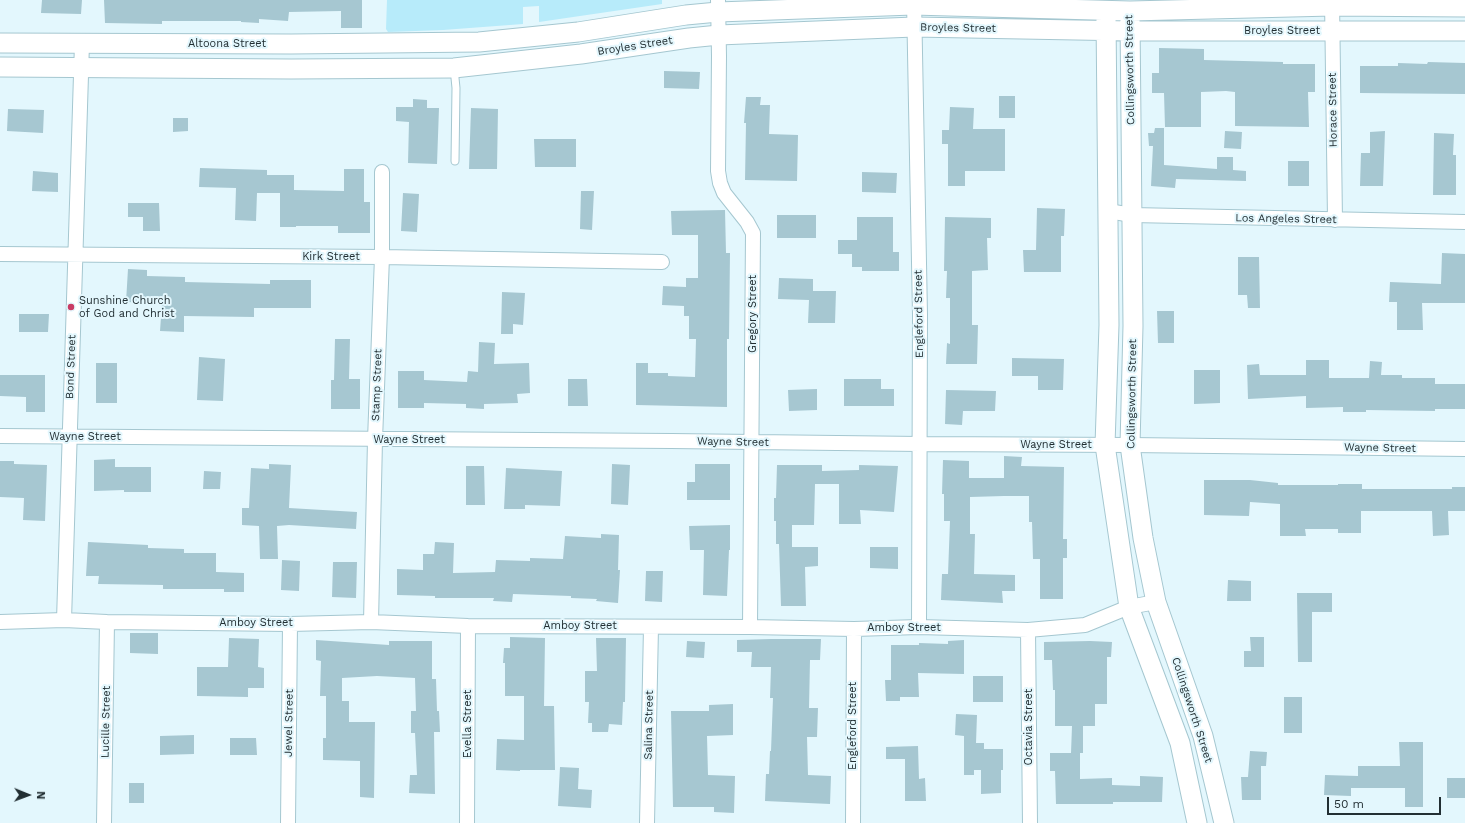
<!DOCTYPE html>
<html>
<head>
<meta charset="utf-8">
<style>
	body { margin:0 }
	#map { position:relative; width:1465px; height:823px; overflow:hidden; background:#e3f7fd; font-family:"Work Sans",sans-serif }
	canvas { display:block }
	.north { position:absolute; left:8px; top:775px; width:40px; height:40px; -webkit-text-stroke:3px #e3f7fd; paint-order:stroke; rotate:91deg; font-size:11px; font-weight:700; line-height:16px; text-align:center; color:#222f33 }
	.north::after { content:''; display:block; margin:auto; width:14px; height:18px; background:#222f33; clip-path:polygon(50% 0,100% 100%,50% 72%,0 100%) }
	.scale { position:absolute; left:1327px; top:797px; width:114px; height:18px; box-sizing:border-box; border:2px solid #222f33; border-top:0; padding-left:5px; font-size:12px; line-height:14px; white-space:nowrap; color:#222f33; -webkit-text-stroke:3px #e3f7fd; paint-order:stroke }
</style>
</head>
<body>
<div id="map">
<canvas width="1465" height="823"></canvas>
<div class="north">N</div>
<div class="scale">50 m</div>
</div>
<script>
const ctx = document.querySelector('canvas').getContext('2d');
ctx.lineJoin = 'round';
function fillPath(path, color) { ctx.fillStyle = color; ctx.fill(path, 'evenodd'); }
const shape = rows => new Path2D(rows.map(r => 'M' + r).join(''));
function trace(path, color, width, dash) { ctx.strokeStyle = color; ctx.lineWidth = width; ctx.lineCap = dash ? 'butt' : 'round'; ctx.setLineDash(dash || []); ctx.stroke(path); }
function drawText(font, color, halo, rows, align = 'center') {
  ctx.font = font + ' "Work Sans",sans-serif'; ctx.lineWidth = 4; ctx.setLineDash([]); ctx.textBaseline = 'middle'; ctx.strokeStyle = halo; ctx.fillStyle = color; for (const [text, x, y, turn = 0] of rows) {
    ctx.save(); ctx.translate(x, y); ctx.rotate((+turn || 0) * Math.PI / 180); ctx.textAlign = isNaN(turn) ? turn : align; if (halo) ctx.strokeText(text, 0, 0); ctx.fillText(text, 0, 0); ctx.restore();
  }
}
fillPath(shape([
	[387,0,662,0,662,4,539,22,539,6,523,7,523,24,443,30,388,32,386,29]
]), '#b7ebfa');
fillPath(shape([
	[42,0,82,0,81,14,41,13],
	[104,0,362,0,362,28,341,28,341,11,289,12,288,21,259,19,259,23,241,22,241,21,162,21,162,24,105,23],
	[1159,48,1204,49,1204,60,1283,62,1283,64,1315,64,1315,92,1308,92,1309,127,1235,126,1235,92,1226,91,1201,92,1201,127,1165,127,1164,93,1152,93,1152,73,1159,73],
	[1428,62,1465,63,1465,94,1360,93,1360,66,1398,66,1398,63,1427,64],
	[664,71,700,72,699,89,664,88],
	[999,96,1015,96,1015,118,999,118],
	[746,97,761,97,760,105,770,105,769,134,798,135,797,181,745,180,746,123,744,123],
	[413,99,427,100,427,108,439,108,437,164,408,163,409,122,396,121,396,107,413,107],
	[950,107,974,108,973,129,1005,129,1005,171,965,171,965,186,948,186,948,144,942,144,942,130,949,130],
	[471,108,498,109,497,169,469,169],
	[8,109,44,110,43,133,7,131],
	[173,118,188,118,188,131,173,132],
	[1155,128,1164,128,1164,165,1217,169,1217,157,1233,157,1233,170,1246,171,1246,181,1176,179,1175,188,1151,186,1153,146,1149,146,1148,133,1154,133],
	[1225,131,1242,132,1241,149,1224,148],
	[1385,131,1383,186,1360,186,1361,153,1370,153,1370,132],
	[1434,133,1454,134,1453,155,1456,155,1456,195,1433,195],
	[534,139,576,139,576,167,535,167],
	[1288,161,1309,161,1309,186,1288,186],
	[200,168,267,170,267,175,294,175,294,190,344,191,344,169,364,169,364,202,370,202,370,233,338,233,338,226,296,226,296,227,280,227,280,193,257,193,256,221,235,220,236,188,199,187],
	[33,171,58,173,58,192,32,191],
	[862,172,897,173,896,193,862,192],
	[581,191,594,191,592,230,580,229],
	[403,193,419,194,417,232,401,231],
	[128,203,159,203,160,231,143,231,143,217,128,217],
	[1037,208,1065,209,1064,236,1061,236,1061,272,1024,272,1023,250,1036,250],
	[725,210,726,253,730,253,729,339,727,339,727,407,636,405,636,363,648,363,648,373,668,373,668,376,695,377,696,339,689,339,689,316,684,316,684,306,662,305,663,286,686,287,686,278,698,278,698,235,672,235,671,211],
	[777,215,816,215,816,238,777,238],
	[857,217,893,217,893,252,899,252,899,271,862,271,862,267,852,267,852,254,838,254,838,240,857,240],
	[945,217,991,218,991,238,987,238,988,270,972,271,972,325,978,325,977,364,946,364,947,343,950,344,950,298,946,298,947,271,944,271],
	[1442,253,1465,254,1465,303,1422,303,1423,330,1397,330,1397,302,1389,302,1390,282,1441,284],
	[1238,257,1259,257,1260,308,1248,308,1247,295,1238,295],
	[128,269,147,270,147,276,185,277,185,282,270,284,270,280,311,280,311,308,254,308,254,317,184,316,184,332,160,331,162,303,126,302],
	[779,278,813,279,813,291,836,291,835,323,808,323,809,300,778,299],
	[502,292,525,293,523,325,513,324,513,334,501,334],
	[1157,311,1174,311,1174,343,1158,343],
	[19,314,49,314,48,332,19,332],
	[335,339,350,339,349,379,360,379,360,409,331,409,331,380,334,380],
	[479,342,495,343,494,364,529,363,530,393,517,394,518,403,484,404,484,409,466,408,466,404,424,403,424,408,398,408,398,371,424,371,424,380,467,382,468,371,478,372],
	[199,357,225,359,223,401,197,400],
	[1012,358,1064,359,1063,390,1038,390,1038,376,1012,376],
	[1306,360,1329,360,1329,378,1369,378,1370,361,1382,362,1381,375,1402,375,1402,378,1435,378,1435,384,1465,384,1465,409,1435,409,1435,411,1366,410,1366,412,1343,412,1343,407,1306,408,1306,396,1248,399,1247,365,1259,364,1260,375,1306,375],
	[96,363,117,363,117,403,96,403],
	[1194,370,1220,370,1220,403,1194,404],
	[0,375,45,375,45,412,26,412,26,397,0,396],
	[568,379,587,379,588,406,568,406],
	[844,379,881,379,881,389,894,389,894,406,844,406],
	[817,389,817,410,789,411,788,390],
	[946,390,996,391,995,411,963,411,962,425,945,424],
	[1004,456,1022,457,1021,466,1064,467,1063,539,1067,539,1067,558,1063,558,1063,599,1040,599,1040,559,1033,559,1032,522,1029,522,1029,496,1004,496,970,497,970,534,975,534,974,574,1015,575,1015,591,1002,591,1003,603,941,600,942,574,948,574,950,521,944,521,944,494,942,494,943,460,969,461,969,478,1004,478],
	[115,459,115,467,151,467,151,492,124,492,124,490,94,491,94,460],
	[0,461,14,461,14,464,47,465,45,521,23,520,24,498,0,497],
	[269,464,291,465,289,508,357,512,356,529,289,525,277,526,278,559,260,559,259,526,242,525,242,508,249,508,251,468,269,469],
	[612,464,630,465,628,505,611,504],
	[695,464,730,464,730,500,687,500,687,482,695,482],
	[777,465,822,465,822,471,859,470,859,465,898,466,894,512,860,510,861,524,839,524,839,484,815,484,814,525,792,525,792,547,818,547,818,566,805,567,806,606,781,606,779,544,776,544,776,521,774,521,774,498,776,498],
	[466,466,484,466,485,505,466,505],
	[506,468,562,471,560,506,525,505,525,509,504,509],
	[204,471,221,472,220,489,203,489],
	[1204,480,1250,480,1278,483,1278,485,1338,485,1338,484,1362,484,1362,489,1452,489,1452,487,1465,487,1465,511,1448,511,1449,535,1433,536,1432,511,1361,511,1361,533,1338,533,1338,529,1305,529,1306,536,1280,536,1280,504,1250,502,1249,516,1204,515],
	[730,525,730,550,729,550,727,596,703,595,704,550,690,550,689,526],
	[601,534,619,535,618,570,620,570,618,603,596,601,597,599,571,598,571,596,513,594,512,602,493,601,494,598,435,598,435,596,397,595,397,569,423,570,423,554,434,554,435,542,454,543,453,573,495,572,496,560,530,561,530,558,563,559,565,536,601,538],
	[88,542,148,545,148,548,184,549,184,553,216,553,216,572,244,573,244,592,224,592,224,589,163,589,163,585,98,584,99,576,86,576],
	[870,547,898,547,898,569,870,568],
	[282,560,300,561,299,591,281,590],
	[333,562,357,562,356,598,332,597],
	[646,571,663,571,662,602,645,601],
	[1228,580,1251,581,1251,601,1227,601],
	[1297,593,1332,593,1332,612,1312,612,1312,662,1298,662],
	[130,633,158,633,158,654,130,653],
	[510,637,545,638,544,706,554,706,555,770,520,770,520,771,496,770,497,739,524,740,524,696,505,696,505,663,503,663,504,648,510,648],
	[1250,637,1264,637,1264,667,1244,667,1244,651,1251,651],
	[229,638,259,639,258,667,264,668,264,688,248,688,248,697,197,696,197,667,228,667],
	[596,638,626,638,625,702,623,702,622,725,609,724,608,732,592,732,592,723,588,723,589,702,585,702,585,671,597,671],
	[771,639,821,639,820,660,810,660,809,708,818,708,817,737,807,737,808,775,831,776,830,804,765,801,766,774,769,774,770,751,771,751,773,698,770,698,771,667,751,667,752,652,737,652,737,640],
	[316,640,389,645,389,641,432,641,432,679,436,679,437,711,439,711,440,732,434,732,435,794,409,793,410,775,417,775,415,733,411,733,411,711,416,711,415,678,377,676,342,678,342,701,349,701,349,722,375,722,374,798,360,797,360,761,323,760,323,738,326,738,326,696,320,696,321,661,316,660],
	[964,640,964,674,918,673,919,697,900,697,900,701,886,701,885,680,891,680,891,645,919,645,919,643,948,644,948,641],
	[687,641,705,642,704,658,686,657],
	[1090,641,1112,642,1111,657,1107,657,1107,704,1095,704,1095,726,1083,726,1083,753,1071,753,1072,726,1055,726,1055,690,1053,690,1052,660,1044,660,1044,642],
	[973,676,1003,676,1003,702,973,702],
	[1284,697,1302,697,1302,733,1284,733],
	[733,704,733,735,707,736,708,775,735,776,734,813,714,812,714,807,673,807,671,711,709,711,709,705],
	[956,714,977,715,976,743,984,743,984,749,1003,749,1003,770,1001,770,1001,793,981,794,981,770,974,770,974,775,964,775,964,736,955,735],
	[194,735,194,754,160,755,160,736],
	[230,738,256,738,257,755,230,755],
	[1399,742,1423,742,1423,807,1405,807,1405,788,1351,788,1351,796,1324,795,1325,775,1358,776,1358,766,1400,766],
	[918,746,919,779,925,778,926,801,905,801,905,759,886,759,886,747],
	[1250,751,1267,752,1266,766,1261,766,1261,800,1242,800,1241,777,1248,777],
	[1050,753,1080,753,1080,779,1112,778,1112,785,1140,786,1140,776,1163,777,1162,802,1113,802,1113,804,1056,804,1055,771,1050,771],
	[560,767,579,768,578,789,592,790,591,808,558,806],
	[1447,778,1465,778,1465,798,1447,798],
	[129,783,144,783,144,803,129,803]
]), '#a6c7d1');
const service = shape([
	[454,68,456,88,455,161]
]);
const minor = shape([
	[718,0,719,56,718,171,720,183,724,193,747,222,753,233,750,627],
	[914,0,920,315,919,627],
	[1332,0,1335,220],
	[1108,211,1132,215,1465,222],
	[0,254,382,257,662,262],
	[0,436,671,441,920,444,1130,445,1465,449],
	[64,620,82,43],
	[0,622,64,620,107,622,290,624,371,622,468,626,750,627,854,629,919,627,1028,630,1085,625,1129,607,1156,602],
	[371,622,375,440,382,257,382,172],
	[1028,630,1030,823],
	[104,823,107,622],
	[288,823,290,624],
	[467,823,468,626],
	[647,823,651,627],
	[853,823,854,629]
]);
const secondary = shape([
	[1106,17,1109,325,1105,445,1129,607,1180,743,1197,823],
	[1130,19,1133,326,1130,445,1143,538,1156,602,1203,736,1224,823],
	[0,43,291,44,479,42,578,32,686,15,718,12,913,5,1130,11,1332,6,1465,7],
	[0,67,291,69,454,68,581,54,689,38,719,35,914,27,1130,31,1465,31]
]);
trace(service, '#a5c7d0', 9);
trace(minor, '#a5c7d0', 16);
trace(secondary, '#a5c7d0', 21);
trace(service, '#fff', 7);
trace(minor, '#fff', 14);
trace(secondary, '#fff', 19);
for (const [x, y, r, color] of [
	[71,307,4,"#c93b64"]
]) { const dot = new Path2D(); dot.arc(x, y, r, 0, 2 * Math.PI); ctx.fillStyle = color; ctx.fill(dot); trace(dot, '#e3f7fd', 1.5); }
drawText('11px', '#222f33', '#e3f7fd', [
	["Broyles Street",958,28,1],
	["Broyles Street",1282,31],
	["Altoona Street",227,44],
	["Broyles Street",635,46,-9],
	["Collingsworth Street",1130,70,-91],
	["Horace Street",1333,110,-91],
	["Los Angeles Street",1286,219,1],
	["Kirk Street",331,257],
	["Gregory Street",753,314,-90],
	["Engleford Street",919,314,-91],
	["Bond Street",71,367,-88],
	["Stamp Street",377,385,-88],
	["Collingsworth Street",1132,394,-89],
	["Wayne Street",85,437],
	["Wayne Street",409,440],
	["Wayne Street",733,442,1],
	["Wayne Street",1056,445],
	["Wayne Street",1380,448,1],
	["Amboy Street",256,623],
	["Amboy Street",580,626],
	["Amboy Street",904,628],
	["Collingsworth Street",1192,710,72],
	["Lucille Street",106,722,-89],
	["Jewel Street",289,723,-89],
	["Evella Street",468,724,-90],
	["Salina Street",649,725,-89],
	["Engleford Street",853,726,-90],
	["Octavia Street",1029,727,-90]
]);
drawText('11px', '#222f33', '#e3f7fd', [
	["Sunshine Church",79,301],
	["of God and Christ",79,314]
], 'left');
</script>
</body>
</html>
